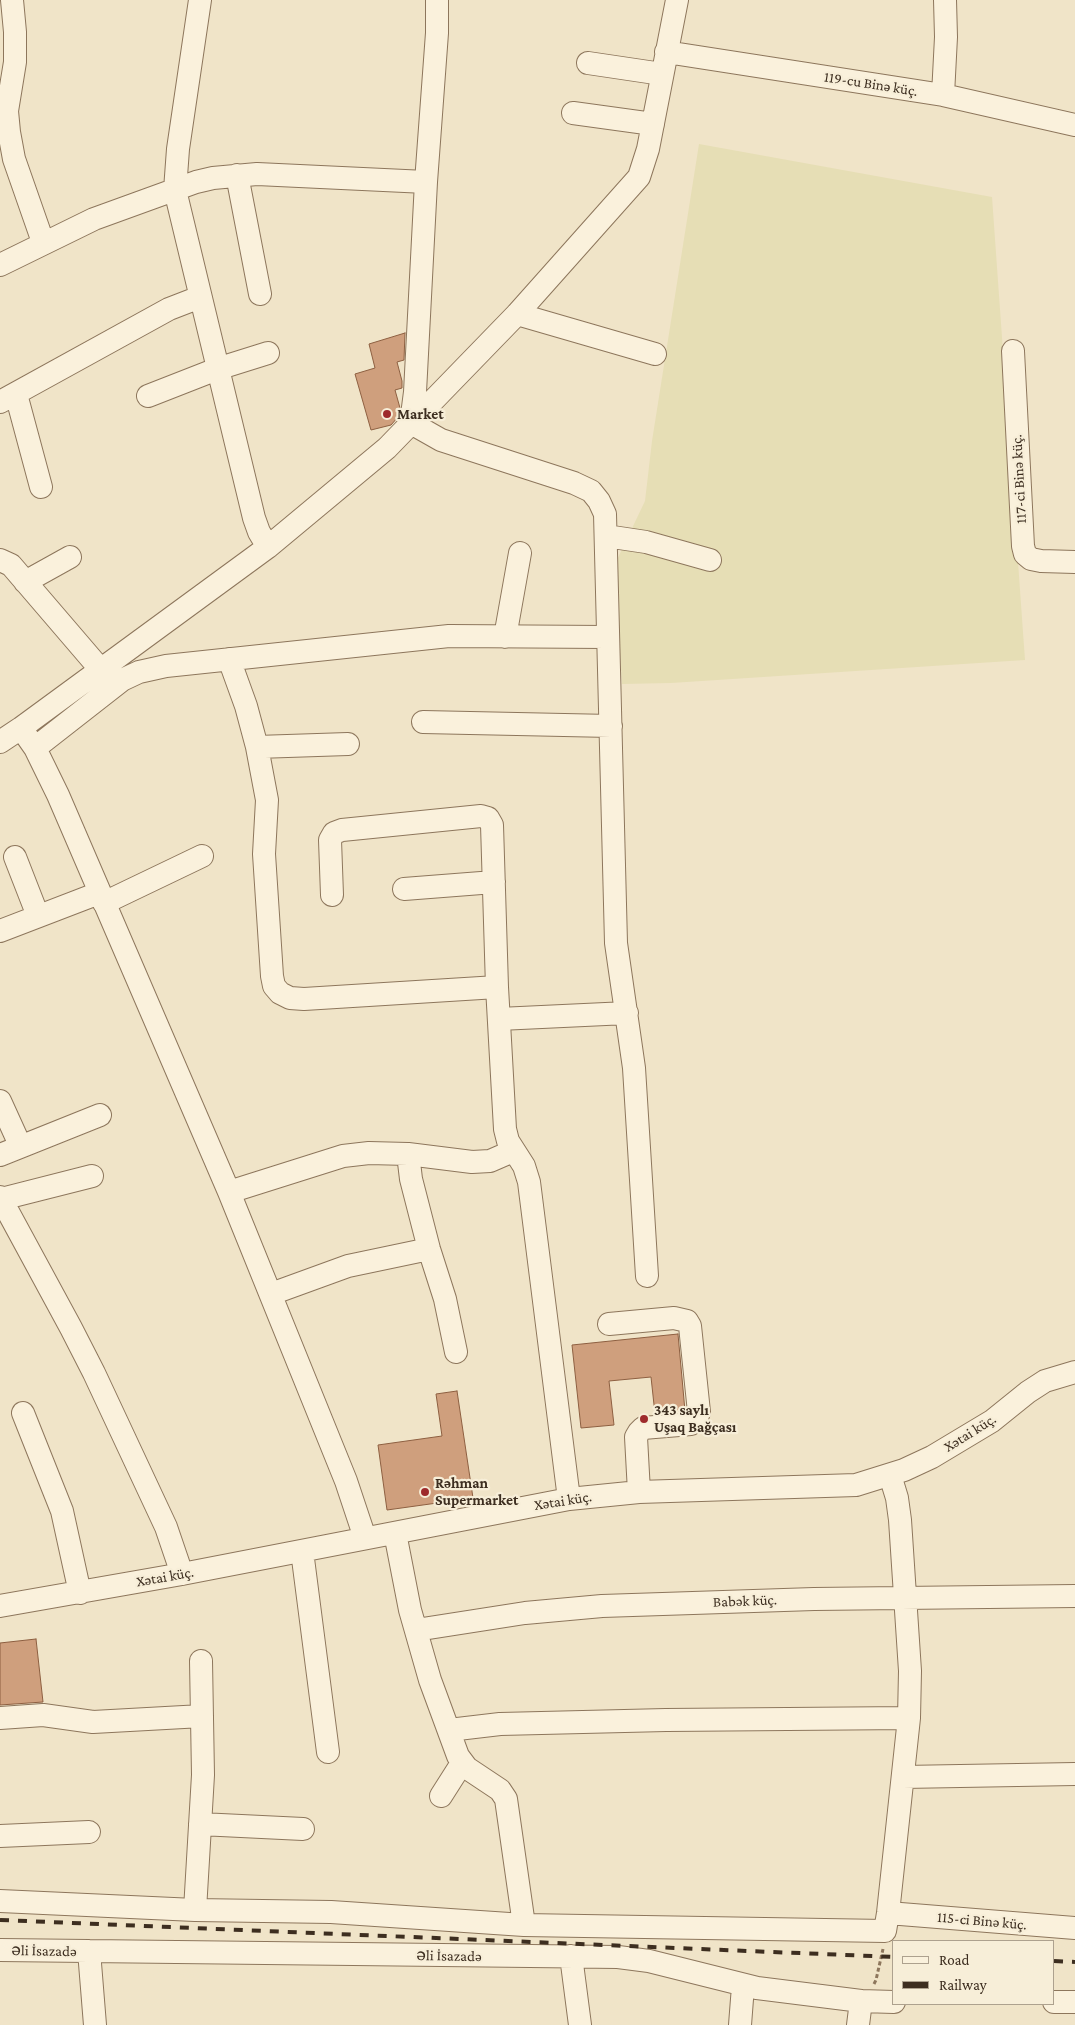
<!DOCTYPE html>
<html>
<head>
<meta charset="utf-8">
<style>
	body { margin:0 }
	#map { position:relative; width:1075px; height:2025px; overflow:hidden; background:#f0e4c8; font-family:"Crimson Pro",serif }
	canvas { display:block }
	.legend { position:absolute; left:892px; top:1940px; width:162px; height:65px; box-sizing:border-box; background:#f7eed8; border:1px solid #ada18e; margin:0; padding:6px 9px; list-style:none; font-size:15px; color:#3d2e20 }
	.legend li { display:flex; align-items:center; gap:10px; height:25px }
	.legend b { width:25px; border:1px solid #ada18e }
</style>
</head>
<body>
<div id="map">
<canvas width="1075" height="2025"></canvas>
<ul class="legend">
<li><b style="height:6px;background:#faf1dc"></b>Road</li>
<li><b style="height:6px;background:#3d2e20"></b>Railway</li>
</ul>
</div>
<script>
const ctx = document.querySelector('canvas').getContext('2d');
ctx.lineJoin = 'round';
function fillPath(path, color) { ctx.fillStyle = color; ctx.fill(path, 'evenodd'); }
const shape = rows => new Path2D(rows.map(r => 'M' + r).join(''));
function trace(path, color, width, dash) { ctx.strokeStyle = color; ctx.lineWidth = width; ctx.lineCap = dash ? 'butt' : 'round'; ctx.setLineDash(dash || []); ctx.stroke(path); }
function drawText(font, color, halo, rows, align = 'center') {
  ctx.font = font + ' "Crimson Pro",serif'; ctx.lineWidth = 4.5; ctx.setLineDash([]); ctx.textBaseline = 'middle'; ctx.strokeStyle = halo; ctx.fillStyle = color; for (const [text, x, y, turn = 0] of rows) {
    ctx.save(); ctx.translate(x, y); ctx.rotate((+turn || 0) * Math.PI / 180); ctx.textAlign = isNaN(turn) ? turn : align; if (halo) ctx.strokeText(text, 0, 0); ctx.fillText(text, 0, 0); ctx.restore();
  }
}
fillPath(shape([
	[699,144,992,197,1025,660,671,683,622,684,614,566,645,501,652,441]
]), '#e6deb5');
const building = shape([
	[405,333,404,360,397,362,402,381,402,388,395,390,400,408,398,417,391,425,371,430,355,374,375,368,369,344,405,333],
	[678,1334,685,1411,655,1414,651,1377,609,1381,614,1425,581,1428,572,1345,678,1334],
	[457,1391,473,1498,387,1510,378,1445,442,1436,436,1394,457,1391],
	[36,1639,43,1702,0,1705,0,1643,36,1639]
]);
fillPath(building, '#cf9f7d');
trace(building, '#8d5f41', 1);
const minor = shape([
	[12,0,15,32,15,62,7,111,9,132,14,159,43,242],
	[200,0,178,149,175,190,254,518,259,532,268,547],
	[666,52,943,95,1075,125],
	[588,63,662,74],
	[943,95,946,37,945,0],
	[573,113,653,124],
	[237,175,260,294],
	[0,265,94,219,196,182,213,178,257,174,426,182],
	[517,314,655,354],
	[1013,351,1023,546,1025,554,1031,559,1041,561,1075,562],
	[16,394,41,487],
	[148,396,217,369,268,353],
	[0,402,169,309,200,297],
	[411,423,441,440,574,483,591,491,599,501,605,514,616,943,634,1068,647,1276],
	[411,423,415,392,426,182,437,33,437,0],
	[606,536,646,542,710,560],
	[0,560,11,565,101,670],
	[25,582,70,557],
	[505,637,520,553],
	[229,659,246,706,257,747,267,800,264,854,272,976,274,986,280,993,290,998,304,999,497,987],
	[423,722,611,726],
	[21,728,35,748,58,795,229,1192,346,1481,365,1538],
	[0,742,21,728,268,547,387,448,517,314,639,177,648,149,677,0],
	[257,747,348,744],
	[35,748,122,680,139,672,166,666,449,636,607,637],
	[15,857,38,916],
	[404,889,494,882],
	[332,895,330,840,334,833,342,830,481,816,488,818,492,825,497,987,505,1129,508,1141,524,1166,529,1182,569,1499],
	[104,903,202,856],
	[0,931,99,893],
	[499,1019,627,1013],
	[0,1101,20,1145],
	[408,1154,411,1179,429,1249,445,1299,456,1352],
	[0,1155,100,1115],
	[229,1192,343,1156,369,1153,408,1154,472,1162,490,1161,513,1151],
	[0,1197,71,1328,94,1373,166,1527,182,1574],
	[1,1199,92,1176],
	[271,1294,348,1266,429,1249],
	[609,1324,674,1318,687,1321,690,1326,699,1412,697,1418,691,1424,643,1428,639,1432,636,1437,639,1492],
	[23,1413,62,1511,80,1593],
	[395,1533,410,1610,430,1680,458,1756,467,1768,500,1790,506,1799,524,1925],
	[302,1551,328,1752],
	[0,1606,182,1574,569,1499,639,1492,856,1485,904,1470,932,1457,992,1421,1028,1392,1045,1381,1075,1372],
	[416,1630,525,1613,602,1606,814,1599,1075,1596],
	[0,1718,43,1715,93,1722,202,1716],
	[449,1730,500,1724,666,1720,909,1718],
	[903,1777,1075,1774],
	[441,1796,462,1763],
	[200,1824,303,1829],
	[0,1836,89,1832],
	[0,1901,195,1910,331,1912,524,1925,885,1931,888,1913,909,1718,910,1671,900,1520,897,1498,890,1475],
	[195,1910,203,1775,201,1661],
	[888,1913,1075,1928],
	[0,1950,618,1957,649,1961,757,1988,861,2001,894,2002],
	[89,1951,95,2025],
	[571,1956,580,2025],
	[1054,2002,1075,2002],
	[740,2025,743,1986],
	[858,2025,861,2001]
]);
trace(minor, '#8d765c', 24);
trace(shape([
	[874,1984,876,1980,883,1949]
]), '#8d765c', 3, [4, 2.5]);
trace(minor, '#faf1dc', 22);
trace(shape([
	[0,1920,894,1957],
	[1054,1961,1075,1962]
]), '#3d2e20', 4, [9, 9]);
for (const [x, y, r, color] of [
	[387,414,5,"#9e2a2b"],
	[644,1419,5,"#9e2a2b"],
	[425,1492,5,"#9e2a2b"]
]) { const dot = new Path2D(); dot.arc(x, y, r, 0, 2 * Math.PI); ctx.fillStyle = color; ctx.fill(dot); trace(dot, '#f7eed8', 2); }
drawText('15px', '#3d2e20', '#f7eed8', [
	["119-cu Binə küç.",871,84,9],
	["117-ci Binə küç.",1019,479,-93],
	["Xətai küç.",970,1433,-32],
	["Xətai küç.",563,1501,-9],
	["Xətai küç.",165,1577,-10],
	["Babək küç.",745,1601,-2],
	["115-ci Binə küç.",982,1921,5],
	["Əli İsazadə",44,1951,1],
	["Əli İsazadə",449,1956,1]
]);
drawText('bold 15px', '#3d2e20', '#f7eed8', [
	["Market",397,414],
	["343 saylı",654,1410],
	["Uşaq Bağçası",654,1427],
	["Rəhman",435,1483],
	["Supermarket",435,1500]
], 'left');
</script>
</body>
</html>
